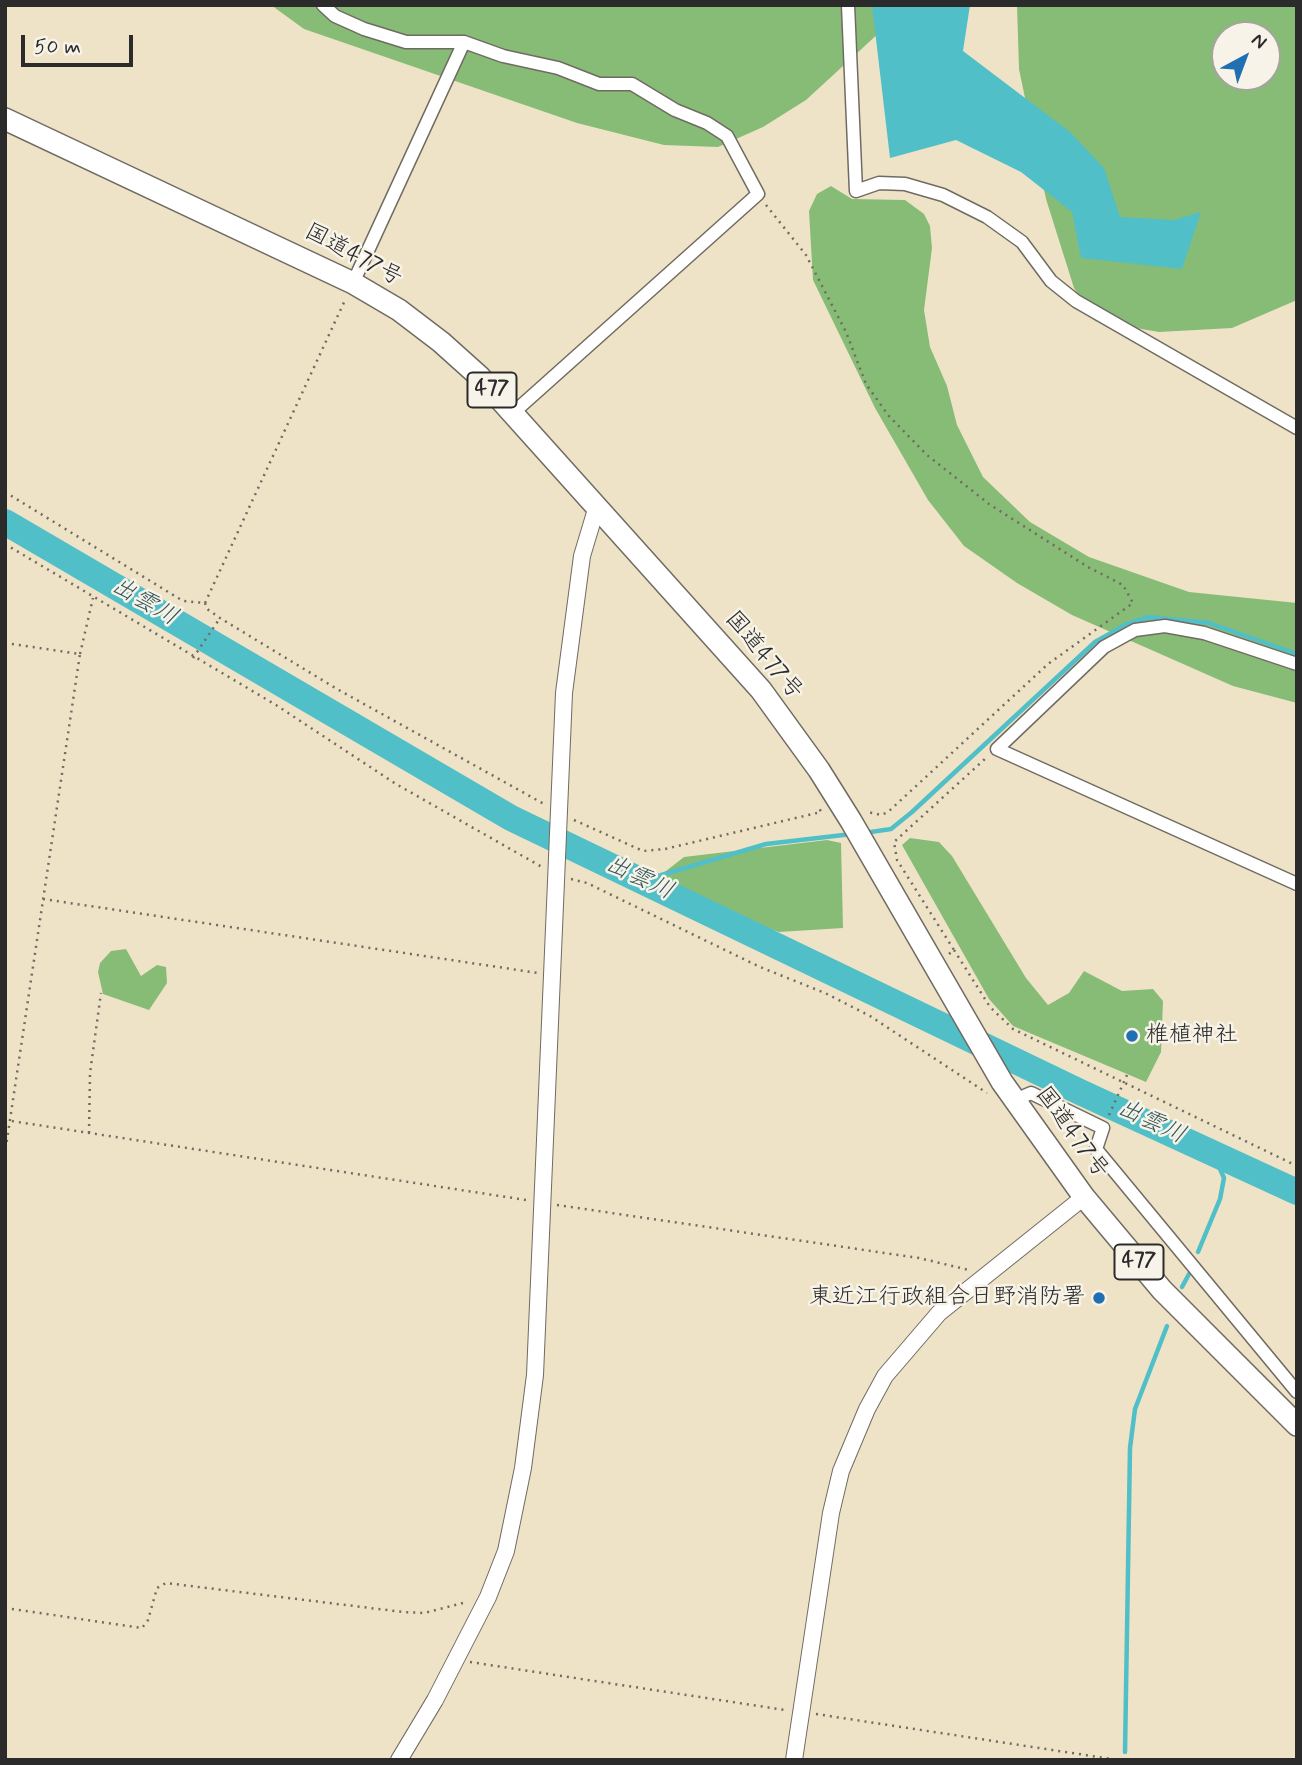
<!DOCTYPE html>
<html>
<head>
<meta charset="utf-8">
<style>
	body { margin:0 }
	#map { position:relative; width:1302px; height:1765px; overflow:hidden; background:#efe3c7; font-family:Mynerve,sans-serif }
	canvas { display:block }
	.frame { position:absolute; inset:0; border:7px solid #2b2b2b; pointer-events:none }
	.north { position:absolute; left:1211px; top:21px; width:70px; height:70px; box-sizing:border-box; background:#f7f3e8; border:2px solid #a5a39c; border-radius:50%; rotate:41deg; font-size:19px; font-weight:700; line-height:28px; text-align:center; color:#2b2b2b }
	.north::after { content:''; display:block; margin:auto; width:24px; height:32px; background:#1f6fb2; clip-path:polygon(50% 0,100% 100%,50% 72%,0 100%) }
	.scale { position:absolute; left:21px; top:35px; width:112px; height:32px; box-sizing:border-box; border:4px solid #2b2b2b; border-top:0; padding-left:9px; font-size:21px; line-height:24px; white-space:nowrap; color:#2b2b2b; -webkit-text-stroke:5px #f7f3e8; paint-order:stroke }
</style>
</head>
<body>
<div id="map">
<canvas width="1302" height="1765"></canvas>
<div class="frame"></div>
<div class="north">N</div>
<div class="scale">50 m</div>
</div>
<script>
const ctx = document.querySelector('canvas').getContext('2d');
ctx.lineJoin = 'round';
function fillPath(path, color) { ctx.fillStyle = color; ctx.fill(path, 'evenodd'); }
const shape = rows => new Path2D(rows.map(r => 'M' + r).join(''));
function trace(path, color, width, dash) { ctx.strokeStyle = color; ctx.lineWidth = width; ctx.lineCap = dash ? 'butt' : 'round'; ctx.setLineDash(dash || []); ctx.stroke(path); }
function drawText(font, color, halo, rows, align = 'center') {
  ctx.font = font + ' Mynerve,"Klee One",sans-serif'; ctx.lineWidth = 5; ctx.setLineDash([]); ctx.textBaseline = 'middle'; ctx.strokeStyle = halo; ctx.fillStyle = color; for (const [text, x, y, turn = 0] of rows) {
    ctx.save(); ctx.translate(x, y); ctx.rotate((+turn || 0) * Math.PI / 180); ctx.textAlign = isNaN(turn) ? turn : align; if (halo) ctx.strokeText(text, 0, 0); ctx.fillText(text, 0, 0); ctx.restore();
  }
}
fillPath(shape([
	[271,5,904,5,880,32,806,100,763,127,718,147,664,145,577,123,304,29],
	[1017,5,1297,5,1297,300,1232,328,1159,332,1095,321,1074,288,1046,199,1019,69],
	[1225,35,1267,35,1267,77,1225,77],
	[831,186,852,199,905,200,924,214,930,226,932,248,924,310,930,347,947,386,957,425,983,477,1030,522,1089,557,1189,592,1297,603,1297,703,1233,686,1072,615,1017,583,964,546,928,500,875,408,813,280,809,211,817,194],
	[910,838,939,842,952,856,1026,978,1048,1005,1069,993,1084,971,1122,991,1153,989,1163,1001,1161,1052,1146,1082,1013,1026,989,999,902,845],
	[827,840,841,843,843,928,779,932,749,922,657,878,684,857],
	[126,949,141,976,157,965,166,967,167,983,149,1010,103,994,98,972,100,963,111,951]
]), '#87bc76');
fillPath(shape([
	[872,5,970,5,963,51,1070,132,1104,168,1120,217,1174,220,1201,212,1182,269,1081,258,1072,212,1021,172,956,140,890,158]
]), '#51bfc7');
trace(shape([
	[864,833,891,829,912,812,1095,642,1127,624,1149,617,1209,623,1297,654],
	[638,882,766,844,852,834],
	[1198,1252,1220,1199,1224,1178,1213,1153],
	[1182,1287,1189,1274],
	[1125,1752,1130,1448,1135,1409,1167,1326]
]), '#51bfc7', 4.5);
trace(shape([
	[5,522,511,818,1080,1092,1297,1192]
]), '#51bfc7', 26);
const minor = shape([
	[323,5,335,16,364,29,406,42,464,42,503,56,558,68,599,84,632,84,675,110,707,123,727,136,758,194,513,413],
	[848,5,856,191,879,183,905,184,943,195,987,217,1022,242,1051,281,1076,301,1297,428],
	[353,283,464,42],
	[1297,664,1204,633,1165,626,1135,630,1104,647,997,749,1297,884],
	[1015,1100,1031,1093,1103,1128,1096,1149,1297,1392]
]);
const tertiary = shape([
	[399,1760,435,1700,488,1597,506,1551,523,1468,535,1375,564,693,582,556,597,506],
	[794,1760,831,1513,841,1471,867,1409,885,1376,939,1313,1084,1197]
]);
const trunk = shape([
	[5,119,353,283,399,310,441,342,480,377,761,690,819,770,851,821,1002,1082,1084,1197,1162,1290,1297,1425]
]);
trace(minor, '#706b62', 15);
trace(tertiary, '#706b62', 18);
trace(trunk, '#706b62', 24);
trace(shape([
	[766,205,806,255,846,332,866,384,888,415,927,455,989,504,1088,567,1123,585,1133,603,1048,664,888,812,881,815,868,812],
	[5,492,183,601,205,603],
	[5,544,276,705,396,784,542,867],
	[205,603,207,609,220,618,337,689,544,804],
	[205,603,346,298],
	[5,643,80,654,5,1153],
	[80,654,93,598],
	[193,658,220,618],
	[574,820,643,851,665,849,821,812,818,805],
	[571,879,587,883,760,967,825,993,870,1016,987,1093],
	[43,899,538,973],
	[954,950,990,1007,1013,1029,1297,1166],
	[949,954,954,950,897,860,894,842,986,758],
	[1109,1115,1127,1075],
	[5,1120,526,1200],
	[89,1133,90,1073,101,993],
	[557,1205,919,1258,969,1270],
	[5,1608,142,1628,148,1620,157,1588,166,1583,403,1612,424,1613,467,1602],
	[470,1662,785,1710],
	[816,1714,1118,1760]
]), '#706b62', 2.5, [2, 5]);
trace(minor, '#fff', 12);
trace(tertiary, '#fff', 16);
trace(trunk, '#fff', 21);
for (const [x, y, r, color] of [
	[1132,1036,7,"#1f6fb2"],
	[1099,1298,7,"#1f6fb2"]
]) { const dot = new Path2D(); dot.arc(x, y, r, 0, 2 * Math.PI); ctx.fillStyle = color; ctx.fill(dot); trace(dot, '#f7f3e8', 2.5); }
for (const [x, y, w] of [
	[492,390,49],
	[1139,1262,49]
]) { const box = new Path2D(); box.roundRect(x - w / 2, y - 17.5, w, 35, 5); ctx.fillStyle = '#f7f3e8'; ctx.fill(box); trace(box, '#2b2b2b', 2); }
drawText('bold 21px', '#2b2b2b', null, [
	["477",492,390],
	["477",1139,1262]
]);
drawText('23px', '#2b2b2b', '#f7f3e8', [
	["国道477号",353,256,28],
	["国道477号",763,656,50],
	["国道477号",1071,1133,54]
]);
drawText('23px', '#2b2b2b', '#f7f3e8', [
	["椎植神社",1146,1036],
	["東近江行政組合日野消防署",1085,1298,"right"]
], 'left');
drawText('italic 24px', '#36575a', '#f7f3e8', [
	["出雲川",144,603,30],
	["出雲川",639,879,25],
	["出雲川",1151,1123,25]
]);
</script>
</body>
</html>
